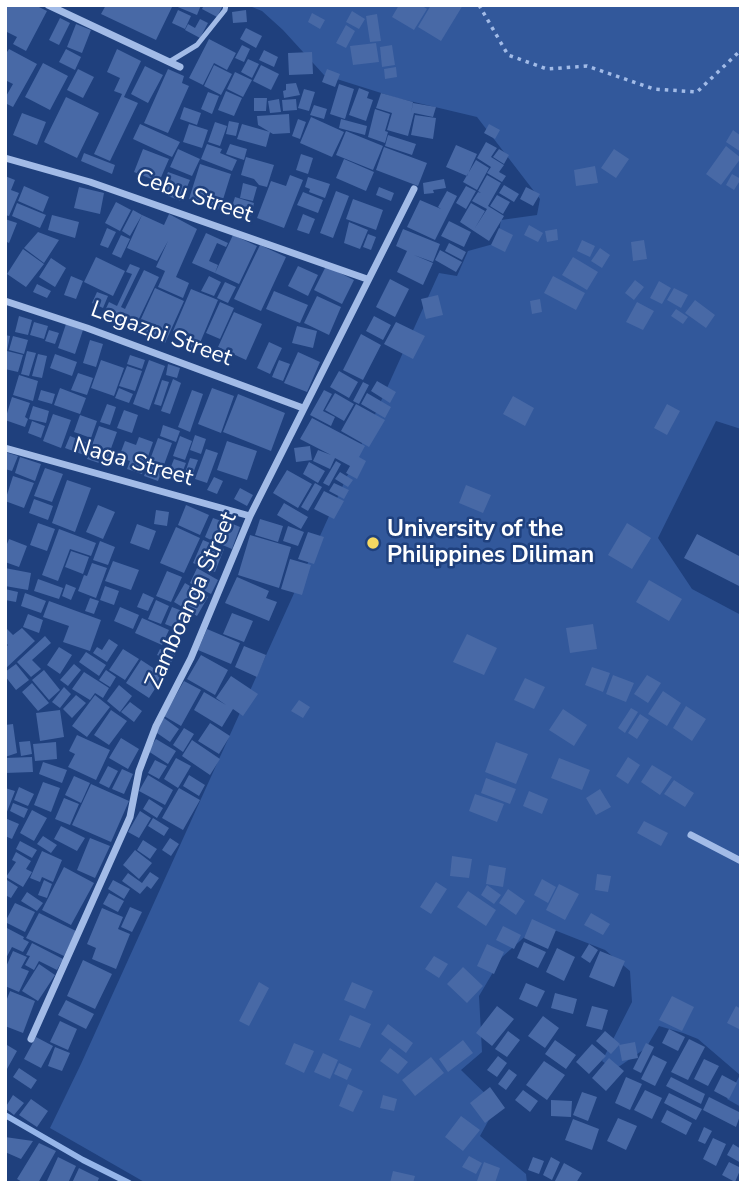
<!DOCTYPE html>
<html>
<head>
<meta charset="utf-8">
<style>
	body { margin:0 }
	#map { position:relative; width:746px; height:1188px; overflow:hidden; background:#1f407d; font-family:"Nunito Sans",sans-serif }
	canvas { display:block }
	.frame { position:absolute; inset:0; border:7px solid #fff; pointer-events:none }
</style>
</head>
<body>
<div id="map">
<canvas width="746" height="1188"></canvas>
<div class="frame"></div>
</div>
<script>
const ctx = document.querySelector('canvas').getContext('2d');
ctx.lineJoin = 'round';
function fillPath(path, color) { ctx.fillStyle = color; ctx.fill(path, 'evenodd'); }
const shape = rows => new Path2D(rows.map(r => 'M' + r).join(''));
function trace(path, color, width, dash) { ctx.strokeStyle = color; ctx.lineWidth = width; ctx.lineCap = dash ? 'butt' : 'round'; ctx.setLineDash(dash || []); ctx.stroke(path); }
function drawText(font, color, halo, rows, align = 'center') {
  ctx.font = font + ' "Nunito Sans",sans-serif'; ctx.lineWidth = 5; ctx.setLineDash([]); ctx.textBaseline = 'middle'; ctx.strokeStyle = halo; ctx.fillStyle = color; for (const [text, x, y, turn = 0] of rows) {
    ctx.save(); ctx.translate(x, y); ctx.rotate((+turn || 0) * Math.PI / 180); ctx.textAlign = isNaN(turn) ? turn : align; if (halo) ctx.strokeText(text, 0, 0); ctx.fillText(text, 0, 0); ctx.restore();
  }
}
fillPath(shape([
	[247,5,741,5,741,429,716,421,658,538,692,589,741,615,741,1107,727,1099,740,1075,698,1039,683,1033,659,1026,646,1048,614,1070,602,1061,632,1002,630,971,605,950,539,924,502,957,479,996,482,1052,461,1070,497,1105,480,1136,526,1174,527,1183,146,1183,50,1128,81,1064,439,273,457,276,468,251,497,243,501,220,537,215,540,199,477,117,397,98,324,75,283,30,262,11]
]), '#32589b');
trace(shape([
	[5,1115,83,1160,129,1183]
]), '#95b5e9', 6);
fillPath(shape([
	[5,5,35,5,47,11,26,51,13,44,17,37,5,31],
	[106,5,173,5,156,40,101,14],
	[173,5,201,5,197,15],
	[204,5,223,5,217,17,202,9],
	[399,5,421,5,427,9,414,30,392,17],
	[431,5,463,5,441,41,418,27],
	[178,10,191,16,185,29,172,23],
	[246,10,247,22,233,23,232,12],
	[352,11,365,19,359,29,346,22],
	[312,13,325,20,320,29,308,22],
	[377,14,381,41,370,42,366,16],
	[60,18,70,23,59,45,49,40],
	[200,19,208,23,200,38,185,30,188,24,195,28],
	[76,24,91,30,82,53,67,47],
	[346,25,355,31,346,48,336,43],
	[246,28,262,36,256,48,240,39],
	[209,39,236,53,227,70,214,63,203,85,189,78],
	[376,43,379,62,353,65,350,46],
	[242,45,250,49,244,62,235,58],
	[392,45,395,65,382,67,380,47],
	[9,49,37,64,13,107,5,103,5,98,13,84,5,80,5,55],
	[66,49,81,57,75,70,59,62],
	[117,49,141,61,124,97,138,103,110,161,94,154,122,94,114,91,120,78,107,72],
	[264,50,278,57,274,67,259,60],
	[312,52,313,74,289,75,288,53],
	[248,59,259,64,252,78,241,72],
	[43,63,68,76,50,110,25,97],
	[214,65,232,74,221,95,204,86],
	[261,65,279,74,271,90,253,81],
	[145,66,163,75,148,103,131,94],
	[396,67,397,77,385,79,384,69],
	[78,69,94,77,83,98,67,90],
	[168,69,184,76,182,83,189,86,168,133,144,123],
	[327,69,340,74,335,87,322,82],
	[235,72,252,80,243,97,227,89],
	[296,83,300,95,284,98,283,91,286,90,286,84],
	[339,84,354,89,345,119,330,114],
	[359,88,369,92,367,98,373,100,366,121,349,115],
	[304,89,315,92,309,111,298,108],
	[226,91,242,98,234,116,218,110],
	[208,92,219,96,212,114,201,109],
	[381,93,413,102,411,113,413,103,436,107,433,117,414,113,408,136,387,130,392,113,376,108],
	[66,97,99,113,77,158,44,142],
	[254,98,267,98,266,111,254,111],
	[279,99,281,112,270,113,268,101],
	[296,99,297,110,283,111,282,100],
	[314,105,327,109,324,119,310,115],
	[184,107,201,113,197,125,180,119],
	[375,109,390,114,385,131,388,132,385,143,368,137],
	[22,113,46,122,37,145,13,135],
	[289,114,290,133,273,134,258,125,257,116],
	[415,115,436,118,433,139,411,135],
	[311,117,344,132,332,157,300,143],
	[298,119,306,122,300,139,292,136],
	[341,119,367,126,365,135,339,128],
	[229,121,239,123,236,136,226,134],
	[215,122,227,126,220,146,208,142],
	[140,124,180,142,172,157,133,139],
	[189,124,208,130,202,148,183,142],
	[242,124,270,132,266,147,237,139],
	[489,124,500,130,495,139,484,133],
	[733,130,741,136,741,152,726,142],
	[346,131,383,146,373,170,336,155],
	[388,135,416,144,412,155,385,146],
	[486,142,497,148,491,157,504,165,499,172,506,176,502,182,487,173,491,167,477,158],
	[207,144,222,149,220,153,237,160,232,171,201,159],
	[230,144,247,149,244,160,226,154],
	[456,145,477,154,467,176,446,167],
	[726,146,741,158,721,185,706,174],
	[384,147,427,163,418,186,376,170],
	[143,149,169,159,159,182,134,172],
	[178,149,200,159,192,176,170,167],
	[499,149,509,155,504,164,493,157],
	[614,149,629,159,616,178,601,168],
	[84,153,115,165,112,174,81,161],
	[301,154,313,158,308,174,296,170],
	[246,157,274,165,267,187,259,185,254,179,241,175],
	[344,159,374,172,366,191,336,178],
	[476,160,489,168,477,190,463,182],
	[200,164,231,174,220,209,189,199],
	[595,166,598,183,576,186,574,170],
	[168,172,190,180,181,201,160,193],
	[732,174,741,179,734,190,726,185],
	[290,175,303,180,284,228,257,218,271,181,286,186],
	[487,175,501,183,488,206,504,216,489,241,460,222,471,203,485,211,475,228,487,209,472,201,478,192,481,193,478,191],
	[5,176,15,180,11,190,19,193,9,216,5,215],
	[308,177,330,184,325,198,309,192,310,189,305,187],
	[444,179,446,188,433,190,434,193,424,194,423,183],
	[243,183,257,187,253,201,240,198],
	[504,185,519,194,514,202,499,193],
	[24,186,49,197,43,212,18,201],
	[466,186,476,191,466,209,456,203],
	[79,187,104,193,100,214,74,208],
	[379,187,394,193,391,201,376,195],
	[526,187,540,194,533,206,520,199],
	[336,191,349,196,333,238,320,233],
	[447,191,457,196,435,240,407,227,420,200,441,209,438,207],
	[303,192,323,200,318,213,297,205],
	[497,195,510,202,503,214,490,206],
	[235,197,254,203,251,216,231,210],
	[353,199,383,210,376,230,346,219],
	[116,202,131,210,120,231,105,223],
	[17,203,46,215,40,228,12,216],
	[133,210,142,215,130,236,122,231],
	[169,214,197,229,176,277,189,283,183,298,158,287,165,271,156,267,168,241,157,261,127,248,142,215,164,225],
	[303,214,315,219,309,234,297,230],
	[52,215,79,222,75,238,48,230],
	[5,219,17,223,9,243,5,241],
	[449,221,471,232,464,247,441,236],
	[349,222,368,230,360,249,344,243],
	[529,225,543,233,538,242,524,235],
	[107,228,116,232,108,248,100,245],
	[499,228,513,235,505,252,491,245],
	[403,229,440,244,433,262,414,255,433,263,423,285,397,272,407,251,396,246],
	[557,229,558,240,547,242,545,231],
	[38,232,59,240,44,263,24,248],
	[206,233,228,243,226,247,217,243,209,261,218,265,215,273,192,263],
	[368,234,376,237,371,250,363,247],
	[121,235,130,239,121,258,112,254],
	[233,235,257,246,239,284,215,273],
	[582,240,595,246,590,257,577,251],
	[644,240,647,259,633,261,631,242],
	[449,243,466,252,462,260,445,251],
	[260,245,286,257,261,311,234,299],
	[600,248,610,255,602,268,591,261],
	[23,249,44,264,26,287,7,274],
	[440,250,462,262,456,272,435,260],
	[96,257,125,271,113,296,84,282],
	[573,257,598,272,587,290,562,275],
	[51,258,66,268,55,287,39,277],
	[130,264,140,268,121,307,125,309,144,270,159,277,134,329,103,315,109,302,117,306,132,274,126,272],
	[298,266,318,275,308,296,288,286],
	[326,266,354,280,342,304,314,290],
	[71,276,83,281,76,299,64,295],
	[209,276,221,282,214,296,201,291],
	[553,276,585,293,576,310,544,293],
	[390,279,409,289,395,317,376,307],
	[635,280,644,287,634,300,625,293],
	[659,281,671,288,662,304,650,298],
	[225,282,236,287,228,303,217,298],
	[37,284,51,291,47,298,33,292],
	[155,288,184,301,165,343,136,330],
	[674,288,688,295,681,308,667,300],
	[191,289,218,300,197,350,184,345,188,336,173,331],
	[274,291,308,305,300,323,266,309],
	[97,292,108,296,103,308,92,303],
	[438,295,443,315,426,319,421,299],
	[317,296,341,307,329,335,304,323],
	[540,299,542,312,532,314,530,301],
	[695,300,715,315,706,328,685,313],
	[220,302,234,308,220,339,206,333],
	[637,302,654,311,643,330,626,322],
	[676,309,688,317,683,324,671,316],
	[234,312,262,324,246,360,218,347],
	[19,316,32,320,28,335,15,332],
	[374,316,391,325,383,340,366,331],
	[34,322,48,326,44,339,30,335],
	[396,322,425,336,413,359,384,344],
	[66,324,83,330,75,354,58,348],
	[297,326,317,331,313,348,292,343],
	[49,330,59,333,55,344,45,341],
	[361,334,381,345,363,380,343,370],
	[5,335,10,336,7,351,23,355,18,372,5,369],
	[13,336,28,340,24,354,9,350],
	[90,340,103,344,96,367,83,363],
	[269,342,282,348,270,374,257,368],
	[27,351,36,353,29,376,21,374],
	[298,352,320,362,307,392,284,383],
	[38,354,47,356,42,378,32,376],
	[55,354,77,362,72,376,50,368],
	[130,355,145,360,142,369,127,364],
	[101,360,124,368,114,396,91,388],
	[149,360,165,366,149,410,133,404],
	[279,360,290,364,283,381,272,377],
	[168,364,180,368,177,378,166,375],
	[127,366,142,371,135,391,119,386],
	[339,371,358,382,349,398,330,387],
	[78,373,93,378,87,395,71,390],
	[19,375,38,381,33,401,13,395],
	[173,379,181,383,170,414,161,411],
	[162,380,169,382,161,406,154,404],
	[377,381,396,392,390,403,371,391],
	[363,382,369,385,359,404,353,401],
	[60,388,86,398,80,414,54,405],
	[119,388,133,394,129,403,115,398],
	[212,388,234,396,221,433,198,424],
	[41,390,55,394,52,404,38,400],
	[192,390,203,394,190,432,178,427],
	[324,390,332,394,323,411,335,417,331,426,310,415],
	[335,393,354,404,344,421,325,410],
	[367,393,391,407,385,418,361,404],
	[238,394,285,413,271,451,223,432],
	[513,396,534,408,525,426,503,414],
	[12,397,30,403,25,417,28,419,25,427,5,420],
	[107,404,116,407,110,425,100,422],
	[356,404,385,420,369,447,341,431],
	[667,404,680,411,667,435,654,428],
	[33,406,49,411,46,423,29,419],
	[124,410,138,415,132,433,117,428],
	[53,414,71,420,61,448,43,441],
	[80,415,97,421,91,438,74,432],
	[312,418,365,446,359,457,366,461,357,479,346,473,350,466,335,458,330,469,313,461,318,450,331,455,300,439],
	[32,421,45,426,41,438,28,433],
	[163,425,180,431,176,442,160,436],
	[99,426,117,432,105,465,87,459],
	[195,435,206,439,201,454,190,450],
	[70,436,88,443,84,455,65,448],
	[180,436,192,441,185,460,173,456],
	[139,437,153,442,142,474,127,469,130,461,119,457,125,441,136,445],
	[158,438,172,443,158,481,144,476],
	[227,441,257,451,247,480,217,470],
	[310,446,312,460,296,462,294,448],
	[206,449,218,453,207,483,195,479],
	[5,452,18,456,12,471,5,469],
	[20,457,41,464,35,481,15,473],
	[190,458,198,460,189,484,182,482],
	[174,459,186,463,179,481,167,477],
	[336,461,341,464,329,486,323,483],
	[309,462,325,471,318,483,303,474],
	[45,468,63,474,52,502,34,496],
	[287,470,312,484,298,508,273,493],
	[340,472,353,480,348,487,335,479],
	[13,476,34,483,24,508,5,501],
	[214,477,223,481,217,494,207,490],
	[67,480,91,488,75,532,52,523],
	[315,483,322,487,308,511,301,507],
	[334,483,349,490,344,499,329,491],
	[466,485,491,495,483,513,459,503],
	[240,488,253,495,247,506,234,499],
	[324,491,344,501,334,519,314,509],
	[34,499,53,506,48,520,29,513],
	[284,503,308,517,301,529,277,515],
	[98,505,115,512,103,539,86,532],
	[186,505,209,515,200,535,178,525],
	[156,510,169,512,167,526,154,524],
	[213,518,224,522,215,542,205,537],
	[260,519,283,526,278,542,255,535],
	[228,522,240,527,232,549,220,544],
	[38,523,55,529,47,551,30,545],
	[627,523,651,538,632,569,608,555],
	[137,524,156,531,149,550,130,543],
	[288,526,304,532,298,546,283,541],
	[176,527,200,538,184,573,160,563],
	[59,529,96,543,91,556,70,549,58,581,42,575],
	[308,532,324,537,314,564,298,559],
	[697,534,741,557,741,587,684,558],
	[250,535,291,547,279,588,238,575],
	[9,539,27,546,19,567,5,562,5,549],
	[203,540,224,549,215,572,193,563],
	[100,541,115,547,108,565,93,560],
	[71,551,89,557,83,574,65,567],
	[290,559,311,565,302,595,281,589],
	[113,561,139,570,131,590,105,581],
	[92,563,107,568,96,598,78,591,84,575,87,576],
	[5,568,31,573,28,590,5,586],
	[197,568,218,580,211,594,190,583],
	[167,571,182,577,171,602,156,596],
	[237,577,269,591,266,598,277,602,269,621,225,603],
	[38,579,63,588,59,599,34,591],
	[649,580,682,599,669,621,636,602],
	[185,583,208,597,197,616,174,602],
	[66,584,76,588,71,600,62,596],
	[105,586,119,591,114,605,100,600],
	[5,589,18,592,16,602,5,600],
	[25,593,46,601,41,613,21,606],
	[143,593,154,598,148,611,137,607],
	[90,598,99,601,94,614,85,611],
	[156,600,169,606,161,624,148,619],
	[49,601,101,620,90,651,63,642,69,626,43,617],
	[120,607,139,615,133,629,114,621],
	[172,607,182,611,175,628,165,624],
	[232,613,253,621,244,642,223,634],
	[28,614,43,620,39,633,23,627],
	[142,618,169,630,162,645,135,633],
	[593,624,597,649,570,653,566,628],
	[5,627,13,635,22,628,35,641,5,669,5,648,8,645,5,642],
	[207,629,240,643,231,664,198,650],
	[467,634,497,648,484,675,453,662],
	[45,636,51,643,32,660,41,669,31,677,17,662],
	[109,639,118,645,107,662,93,653,97,647,102,650],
	[244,646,266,655,257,677,235,667],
	[59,647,72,655,60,674,47,665],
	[123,649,139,659,125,680,109,670],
	[160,649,175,655,167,671,159,668,163,658,157,655],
	[86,652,106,665,99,676,79,662],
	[201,655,228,670,215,695,187,679],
	[141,660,164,675,149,698,126,683],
	[16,664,29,680,16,690,5,676,5,672],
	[74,664,81,670,68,686,60,680],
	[592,667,610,673,603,692,585,685],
	[44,670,60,690,49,700,32,680],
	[106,670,116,677,110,687,99,680],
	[84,672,109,688,103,698,95,693,90,700,72,689],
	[613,675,634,683,626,702,606,694],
	[647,675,661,683,648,703,634,694],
	[231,676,258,694,243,716,233,709,222,727,194,710,204,692,226,705,216,698],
	[525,678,545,687,534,709,514,700],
	[184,681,201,690,181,726,164,716],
	[32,683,49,703,38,711,22,692],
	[119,685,132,696,120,712,107,701],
	[64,687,71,694,60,708,52,702],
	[663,691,681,703,667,726,648,714],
	[76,695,86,703,72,718,63,709],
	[95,695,110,707,87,737,72,726],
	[299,700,310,707,303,718,291,711],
	[130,702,142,711,134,722,121,712],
	[686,706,706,719,692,741,673,728],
	[631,708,638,712,625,733,618,728],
	[563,709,587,725,574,746,549,730],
	[60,710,64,737,40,741,36,713],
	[111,710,127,721,109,745,94,735],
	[640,714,649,720,637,739,628,733],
	[164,718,179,729,170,742,154,731],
	[210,723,230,736,219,754,198,741],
	[13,724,17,753,5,757,5,725],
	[184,728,194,734,183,752,173,745],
	[77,735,110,750,96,780,68,767,75,754,69,751],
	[121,738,139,749,128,769,109,758],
	[156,739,176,751,168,764,148,751],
	[192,740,220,759,210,775,182,756],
	[30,741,32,754,21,756,19,742],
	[56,742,57,759,35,761,33,744],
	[496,742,528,754,516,784,485,772],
	[32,757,33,772,5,773,5,758],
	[628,757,640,765,628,784,616,776],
	[176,758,191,766,178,788,164,779],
	[559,758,590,770,582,790,551,778],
	[155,760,167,766,159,779,148,773],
	[43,762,67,770,62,783,39,774],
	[652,765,672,777,660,795,641,782],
	[108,766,118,771,109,788,99,783],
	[122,769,133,774,124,794,112,789],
	[148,775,173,790,165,805,139,791],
	[189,775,205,785,199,796,183,786],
	[74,776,90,783,81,803,65,795],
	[486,778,516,789,510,804,481,793],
	[674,780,694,793,685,807,664,794],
	[43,782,60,788,51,812,34,805],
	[91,784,129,801,111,842,72,825],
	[19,787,34,794,28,806,14,800],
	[5,788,15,791,5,817],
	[179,788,200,800,183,830,162,818],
	[600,789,611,807,596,815,586,798],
	[529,791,548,799,542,814,523,806],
	[475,794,504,804,497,822,469,811],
	[64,798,79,804,70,825,55,819],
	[149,799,163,808,157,818,143,809],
	[13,803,28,809,24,818,10,811],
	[32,810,47,818,34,841,20,833],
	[140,811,151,818,139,838,128,832],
	[5,818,19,824,12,839,5,836],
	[153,818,169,828,164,836,148,826],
	[644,821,668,833,661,846,637,833],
	[61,826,85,838,77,851,54,839],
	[43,836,57,845,51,853,37,844],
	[90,838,110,846,95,878,77,870],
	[170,838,179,844,171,856,162,850],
	[143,840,157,849,150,859,137,850],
	[20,841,37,850,32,858,16,849],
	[135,850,152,863,139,879,123,865],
	[42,851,62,860,53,882,42,877,40,882,30,878],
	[16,852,31,861,26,869,32,872,23,887,6,877,16,862,12,860],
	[452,856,472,859,469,878,450,876],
	[489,865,506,868,503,887,486,884],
	[64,867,94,883,71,925,42,910],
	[150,872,159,878,151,889,147,886,140,894,122,881,128,873,142,883],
	[597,874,611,876,608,892,595,890],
	[542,879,556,887,548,903,534,895],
	[7,880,18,887,11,898,5,895],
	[44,880,52,884,47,898,38,895],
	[113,880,130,889,124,899,108,889],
	[436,882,447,889,431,914,420,907],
	[559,884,579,894,565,920,546,910],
	[487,885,501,895,494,904,481,895],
	[508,889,525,901,516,915,499,903],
	[468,891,496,910,486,926,457,907],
	[27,892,43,903,37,911,21,901],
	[109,893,124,901,118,912,103,904],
	[15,903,35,912,25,932,5,922],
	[130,907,142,912,132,932,121,927],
	[102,908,123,917,118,929,130,934,116,969,92,959,96,948,87,944],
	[39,913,76,931,64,956,26,938],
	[591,913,610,924,603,935,584,925],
	[532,919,556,930,548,949,524,938],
	[503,926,521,935,514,949,496,940],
	[5,927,24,937,23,939,29,942,23,952,12,947,5,960],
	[524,942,546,952,538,968,517,958],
	[32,943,63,959,57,970,39,961,34,970,25,965,30,956,26,955],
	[487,944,504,952,494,974,477,966],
	[589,944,598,950,590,963,581,957],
	[557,948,575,957,564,981,546,972],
	[13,951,27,957,21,968,29,971,19,992,5,986,5,969],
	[600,951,625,961,614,987,589,977],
	[434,956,448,964,439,978,425,969],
	[83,960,112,974,95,1009,67,996],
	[39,964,55,975,38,1001,22,991],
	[463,967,483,986,467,1003,447,984],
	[259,982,269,988,249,1026,239,1021],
	[352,982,373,991,365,1009,344,1000],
	[526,983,545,991,537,1007,519,999],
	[10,991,35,1001,23,1033,5,1026,5,1004],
	[555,993,577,999,573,1014,551,1008],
	[672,996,694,1007,682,1031,659,1020],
	[66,1000,94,1014,86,1029,58,1015],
	[497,1006,514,1019,492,1046,476,1033],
	[592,1006,608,1010,602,1030,586,1026],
	[736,1006,741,1009,741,1030,727,1023],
	[350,1015,371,1024,360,1048,339,1040],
	[543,1016,559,1028,545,1048,528,1036],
	[60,1021,77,1029,68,1050,50,1042],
	[388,1024,413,1043,406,1053,381,1034],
	[669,1029,685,1037,678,1051,662,1043],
	[508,1031,520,1040,507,1057,495,1049],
	[605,1031,620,1044,611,1054,596,1041],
	[36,1037,53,1046,41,1068,24,1059],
	[689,1039,705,1047,688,1080,671,1072],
	[463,1040,473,1053,448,1072,439,1059],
	[555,1040,576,1055,566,1069,545,1054],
	[635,1042,638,1058,622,1061,619,1045],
	[294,1043,314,1051,304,1073,285,1064],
	[646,1043,654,1047,641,1073,633,1069],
	[592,1044,606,1056,589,1074,576,1062],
	[7,1045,17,1051,7,1069,5,1068],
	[55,1047,70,1053,62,1071,48,1066],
	[390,1048,408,1062,398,1074,380,1061],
	[323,1053,338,1060,330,1079,314,1072],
	[653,1055,667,1062,655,1086,641,1079],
	[498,1056,507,1063,497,1077,487,1070],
	[431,1057,444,1073,415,1096,402,1080],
	[609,1058,624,1071,606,1091,592,1078],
	[704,1059,719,1066,708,1086,694,1079],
	[544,1061,565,1075,547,1100,526,1085],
	[339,1063,352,1069,347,1080,334,1074],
	[19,1068,37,1080,31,1089,13,1077],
	[509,1069,517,1075,506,1090,498,1084],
	[722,1075,737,1083,729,1099,714,1091],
	[626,1077,642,1084,630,1110,615,1103],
	[671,1077,705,1094,701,1104,666,1086],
	[348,1084,363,1091,353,1112,339,1106],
	[490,1087,505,1108,485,1123,470,1103],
	[523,1090,538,1101,530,1112,515,1100],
	[645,1090,662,1098,652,1119,634,1110],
	[582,1092,597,1097,588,1121,573,1115],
	[669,1093,702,1109,696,1120,664,1103],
	[13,1095,24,1103,14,1115,5,1108],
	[383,1095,397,1099,394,1111,380,1108],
	[709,1097,741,1113,736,1127,703,1110],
	[31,1099,48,1111,37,1127,19,1115],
	[551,1100,572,1101,571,1117,551,1116],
	[667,1110,692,1123,686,1135,661,1122],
	[461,1116,480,1130,463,1151,445,1137],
	[618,1118,637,1126,626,1150,607,1141],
	[573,1119,599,1129,592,1150,565,1140],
	[704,1127,712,1131,705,1144,698,1141],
	[5,1137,33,1141,21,1159,5,1152],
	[713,1138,726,1144,716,1166,703,1159],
	[39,1143,56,1151,38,1183,24,1183,17,1179],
	[733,1144,741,1149,741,1163,727,1155],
	[469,1156,482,1163,476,1174,462,1167],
	[58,1157,76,1166,68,1183,47,1181],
	[533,1157,544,1161,539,1174,528,1170],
	[551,1157,560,1162,552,1180,543,1175],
	[484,1162,500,1168,495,1183,477,1181],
	[729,1162,741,1168,735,1182,722,1175],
	[564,1163,582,1173,576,1183,554,1183],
	[79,1168,99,1178,97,1183,72,1183],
	[393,1171,415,1176,413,1183,390,1183]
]), '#4869a6');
trace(shape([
	[479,5,508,55,547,69,587,66,654,89,697,92,741,50]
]), '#a2bbe7', 3.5, [3.5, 5]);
trace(shape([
	[169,62,197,45,225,10,226,5]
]), '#a2bbe7', 5);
trace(shape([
	[48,5,180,67],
	[5,158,90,182,367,279],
	[5,301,87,328,303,408],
	[5,448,250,516],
	[691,835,741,861],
	[31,1039,130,817,139,771,156,726,191,658,250,516,414,189]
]), '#a2bbe7', 7);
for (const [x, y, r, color] of [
	[373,543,7,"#f5d862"]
]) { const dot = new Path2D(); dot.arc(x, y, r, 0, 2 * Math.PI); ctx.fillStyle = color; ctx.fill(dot); trace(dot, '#1f407d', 2.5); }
drawText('23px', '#fff', '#1f407d', [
	["Cebu Street",194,197,19],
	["Legazpi Street",161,335,20],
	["Naga Street",133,463,16],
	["Zamboanga Street",192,601,-66]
]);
drawText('bold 23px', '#fff', '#1f407d', [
	["University of the",387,530],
	["Philippines Diliman",387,556]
], 'left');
</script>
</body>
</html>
